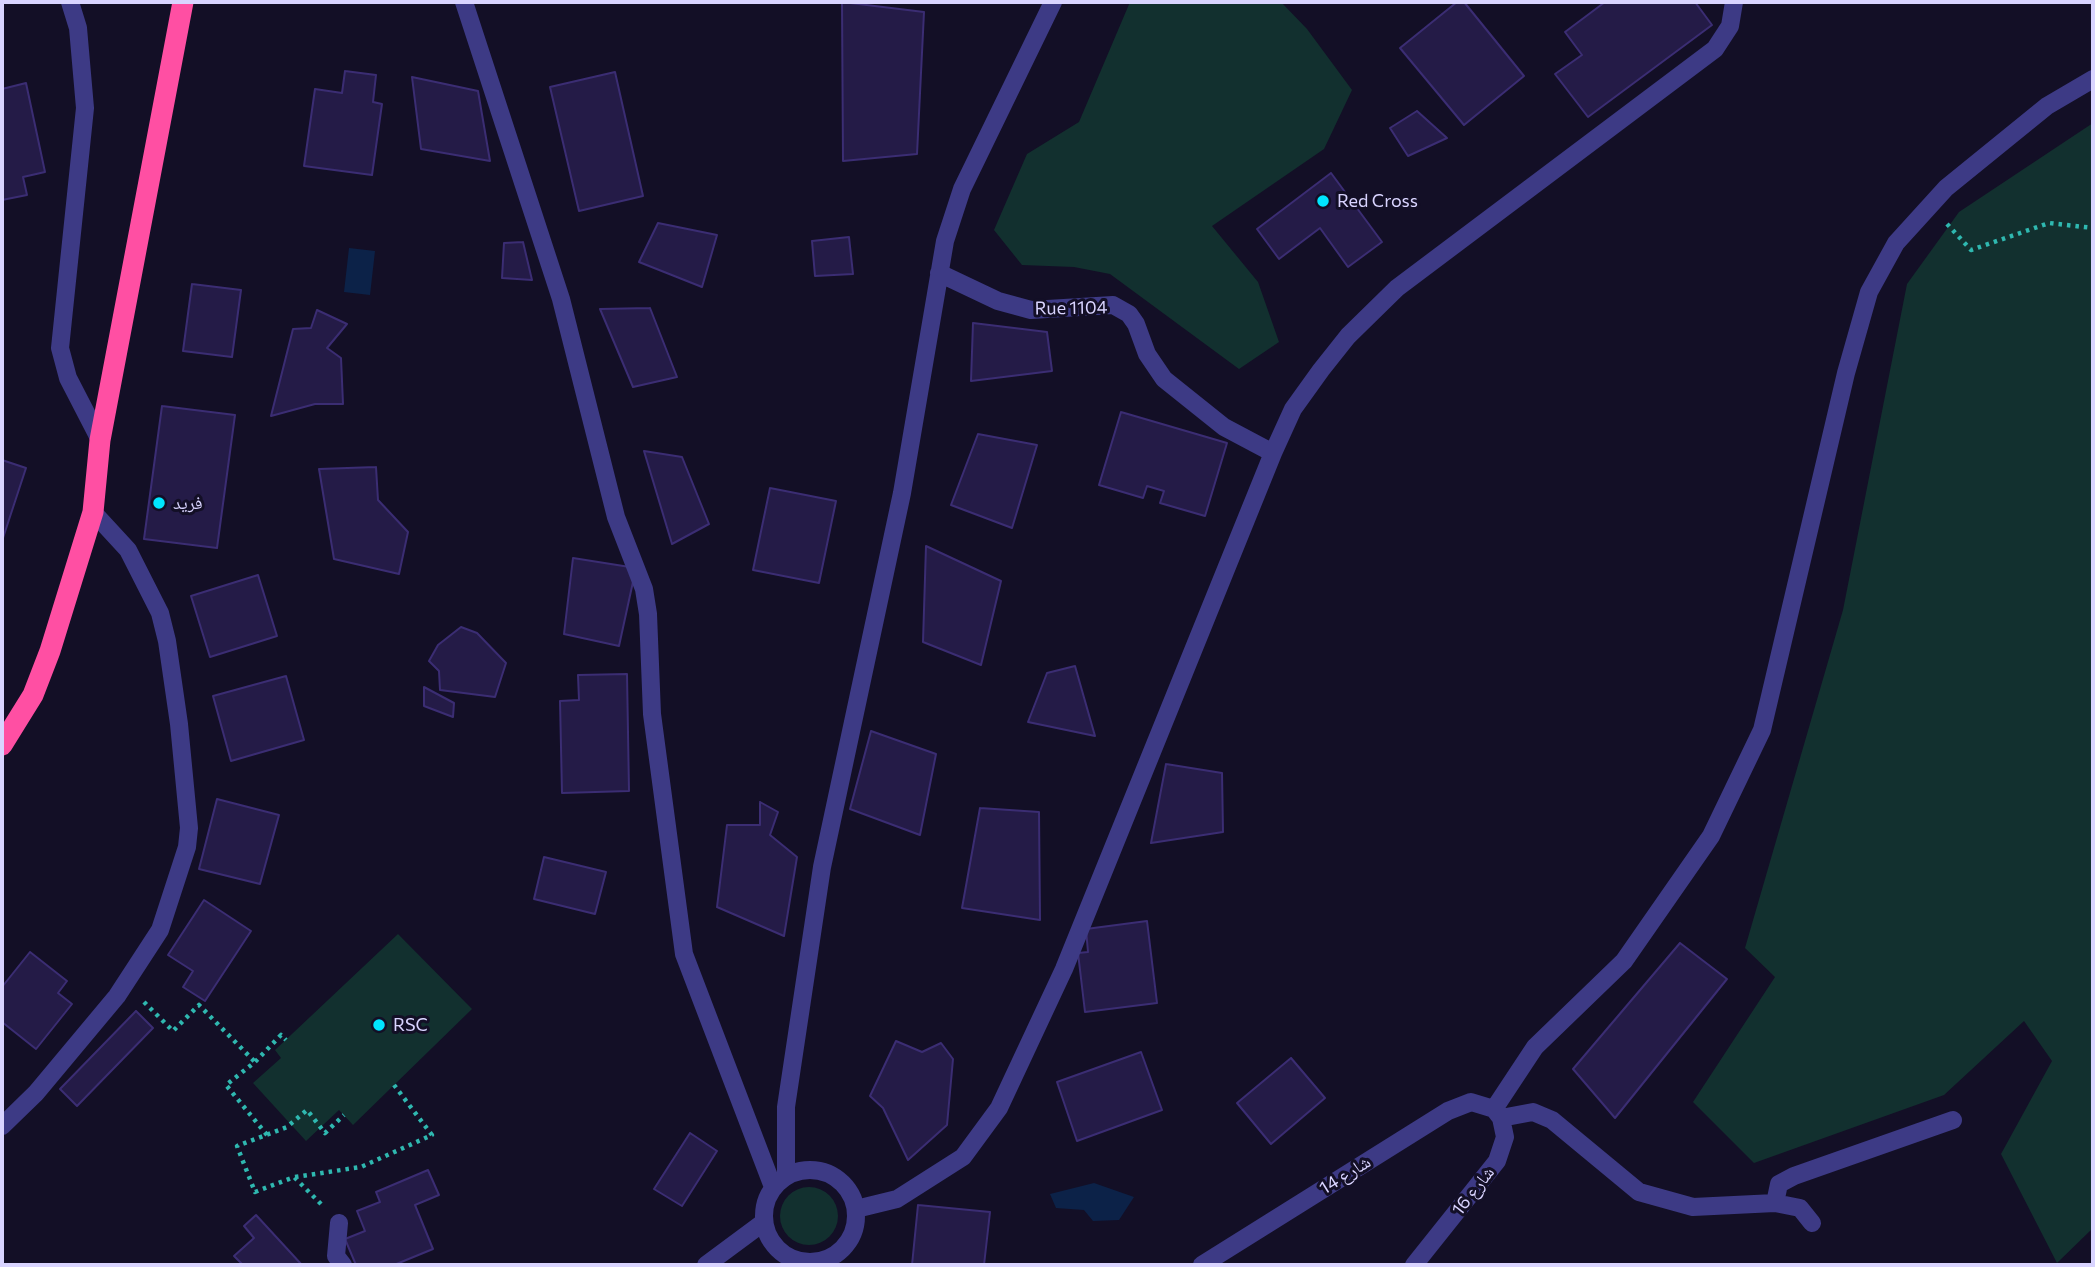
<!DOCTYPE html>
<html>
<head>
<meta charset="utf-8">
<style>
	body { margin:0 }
	#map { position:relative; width:2095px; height:1267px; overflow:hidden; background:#130f26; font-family:Commissioner,sans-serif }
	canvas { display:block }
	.frame { position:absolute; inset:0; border:4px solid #d9d4ff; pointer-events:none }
</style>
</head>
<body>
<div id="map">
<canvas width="2095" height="1267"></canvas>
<div class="frame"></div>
</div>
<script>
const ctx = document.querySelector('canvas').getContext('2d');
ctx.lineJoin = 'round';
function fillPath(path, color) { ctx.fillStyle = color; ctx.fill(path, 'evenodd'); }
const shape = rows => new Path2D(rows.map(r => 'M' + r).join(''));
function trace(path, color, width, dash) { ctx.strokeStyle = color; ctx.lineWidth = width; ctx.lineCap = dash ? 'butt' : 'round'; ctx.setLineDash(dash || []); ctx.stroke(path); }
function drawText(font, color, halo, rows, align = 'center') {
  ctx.font = font + ' Commissioner,"Noto Naskh Arabic",sans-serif'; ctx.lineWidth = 6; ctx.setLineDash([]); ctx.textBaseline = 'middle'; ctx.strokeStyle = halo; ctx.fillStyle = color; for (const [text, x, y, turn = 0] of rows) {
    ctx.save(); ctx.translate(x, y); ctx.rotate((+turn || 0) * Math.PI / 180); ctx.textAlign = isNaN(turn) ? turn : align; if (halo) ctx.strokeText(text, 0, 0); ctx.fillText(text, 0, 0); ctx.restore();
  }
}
fillPath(shape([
	[1130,2,1281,2,1307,29,1352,90,1324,149,1212,226,1258,282,1279,342,1239,369,1110,274,1074,267,1022,265,994,230,1027,154,1079,122],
	[2093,123,2093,1228,2057,1263,2001,1154,2052,1061,2024,1021,1944,1095,1754,1163,1693,1102,1775,977,1745,948,1843,610,1907,284,1959,212],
	[398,934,472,1009,353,1125,339,1110,306,1141,253,1083,281,1058,275,1050],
	'780 1216a29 29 0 1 1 58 0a29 29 0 1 1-58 0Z'
]), '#12302f');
fillPath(shape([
	[349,248,375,251,370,295,344,292],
	[1094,1183,1134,1197,1119,1220,1093,1221,1084,1210,1056,1208,1050,1194]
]), '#0c2248');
const building = shape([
	[842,2,924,12,917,154,843,161,842,2],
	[1457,2,1464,2,1524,76,1464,125,1400,48,1457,2],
	[1605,2,1695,2,1712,25,1588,117,1555,74,1582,55,1565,32,1605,2],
	[345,71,376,75,373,102,382,104,372,175,304,166,315,89,342,93,345,71],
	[615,72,643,196,579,211,550,87,615,72],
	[412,77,478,91,490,161,421,149,412,77],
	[26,83,45,172,23,177,27,195,2,200,2,89,26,83],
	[1417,111,1447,138,1408,156,1390,128,1417,111],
	[1331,173,1382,242,1348,267,1320,228,1279,259,1257,229,1331,173],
	[658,223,717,235,702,287,639,262,658,223],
	[849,237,853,274,815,276,812,241,849,237],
	[523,242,532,280,502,278,504,243,523,242],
	[192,284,241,290,232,357,183,351,192,284],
	[650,308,677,377,633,387,600,309,650,308],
	[317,310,347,324,327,348,341,358,343,404,315,404,271,416,293,329,311,328,317,310],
	[973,323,1047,332,1052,371,971,381,973,323],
	[162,406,235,415,217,548,144,539,162,406],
	[1121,412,1227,443,1205,516,1160,503,1164,491,1147,486,1143,498,1099,485,1121,412],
	[978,434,1037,445,1012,528,951,505,978,434],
	[644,451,682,457,709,524,672,544,644,451],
	[2,460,26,468,2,541,2,460],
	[376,467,378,500,408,532,399,574,334,559,319,469,376,467],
	[770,488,836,501,819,583,753,570,770,488],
	[926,546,1001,581,981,665,923,642,926,546],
	[573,558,636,568,619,646,564,634,573,558],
	[258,575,277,636,210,657,191,596,258,575],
	[461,627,477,633,506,663,495,697,440,690,439,671,429,661,438,645,461,627],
	[1075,666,1095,736,1028,722,1047,673,1075,666],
	[627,674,629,791,562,793,560,701,579,700,578,675,627,674],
	[286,676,304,740,231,761,213,696,286,676],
	[424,687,454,703,453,717,424,706,424,687],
	[871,731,936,754,920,835,850,809,871,731],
	[1166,764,1222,773,1223,832,1151,843,1166,764],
	[217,799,279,815,260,884,199,869,217,799],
	[760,802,778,812,770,835,797,857,784,936,717,907,727,825,760,825,760,802],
	[980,808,1039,812,1040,920,962,908,980,808],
	[544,857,606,872,595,914,534,899,544,857],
	[204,900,251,931,205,1001,183,987,193,971,168,955,204,900],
	[1147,921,1157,1003,1085,1012,1078,953,1088,952,1086,929,1147,921],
	[1680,943,1727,979,1615,1118,1573,1069,1680,943],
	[30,952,67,981,58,993,72,1004,36,1049,2,1022,2,987,30,952],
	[136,1011,153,1028,77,1106,60,1089,136,1011],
	[896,1041,922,1052,941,1043,953,1059,947,1125,908,1160,883,1108,870,1096,896,1041],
	[1141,1052,1162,1110,1077,1141,1057,1082,1141,1052],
	[1291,1058,1325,1098,1271,1144,1237,1103,1291,1058],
	[690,1133,717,1151,682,1206,654,1189,690,1133],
	[428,1170,439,1195,415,1205,433,1249,394,1265,356,1265,345,1239,365,1231,357,1211,380,1202,376,1192,428,1170],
	[918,1205,990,1212,984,1265,912,1265,918,1205],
	[256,1215,302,1265,243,1265,234,1256,254,1238,244,1226,256,1215]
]);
fillPath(building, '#241b47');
trace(building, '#3b2d73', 2);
trace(shape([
	[1947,224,1971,250,2049,223,2093,228],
	[144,1002,173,1031,199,1005,255,1062],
	[267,1135,226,1085,255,1062,281,1035,286,1040],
	[295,1177,361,1167,432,1135,394,1085],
	[321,1204,294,1177,255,1192,237,1146,287,1127,307,1110,325,1133,344,1115]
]), '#2fb8b0', 4.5, [3.5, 5]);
trace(shape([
	[70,2,78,28,85,108,60,348,68,378,100,440],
	[464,2,561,299,616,517,644,589,648,614,652,714,684,954,773,1187],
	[939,273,998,301,1031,310,1113,305,1129,314,1136,324,1147,354,1164,379,1224,427,1273,453],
	[1494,1109,1535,1047,1624,961,1711,836,1762,730,1846,373,1869,292,1896,243,1946,188,2047,106,2093,79],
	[1501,1118,1533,1112,1552,1120,1639,1192,1693,1207,1775,1203,1800,1208,1812,1223],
	[2,1126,36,1093,117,996,160,930,187,847,189,828,179,724,167,641,160,613,128,550,93,512],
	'764 1216a46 46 0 1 1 92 0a46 46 0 1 1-92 0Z',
	[786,1176,786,1107,822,867,902,493,945,241,962,189,1053,2],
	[1775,1203,1779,1184,1794,1176,1953,1120],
	[856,1209,897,1199,963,1157,999,1108,1064,969,1273,453,1293,409,1321,370,1348,336,1397,288,1715,49,1730,26,1734,2],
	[339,1223,336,1256,343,1265],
	[706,1265,764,1222],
	[1202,1265,1448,1111,1471,1102,1494,1109],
	[1414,1265,1497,1161,1505,1137,1501,1118,1494,1109]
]), '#3d3a85', 18);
trace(shape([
	[2,745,33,695,50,651,93,512,100,440,183,2]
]), '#ff4fa3', 21);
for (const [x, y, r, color] of [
	[1323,201,7,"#00e5ff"],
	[159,503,7,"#00e5ff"],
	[379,1025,7,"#00e5ff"]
]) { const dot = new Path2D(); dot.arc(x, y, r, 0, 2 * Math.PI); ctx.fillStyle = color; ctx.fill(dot); trace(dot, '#130f26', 2.5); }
drawText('18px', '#d9d4ff', '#130f26', [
	["Red Cross",1337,201],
	["فريد",173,503],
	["RSC",393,1025]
], 'left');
drawText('18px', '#d9d4ff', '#130f26', [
	["Rue 1104",1071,308,-1],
	["شارع 14",1345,1175,-32],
	["شارع 16",1473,1191,-52]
]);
</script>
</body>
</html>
